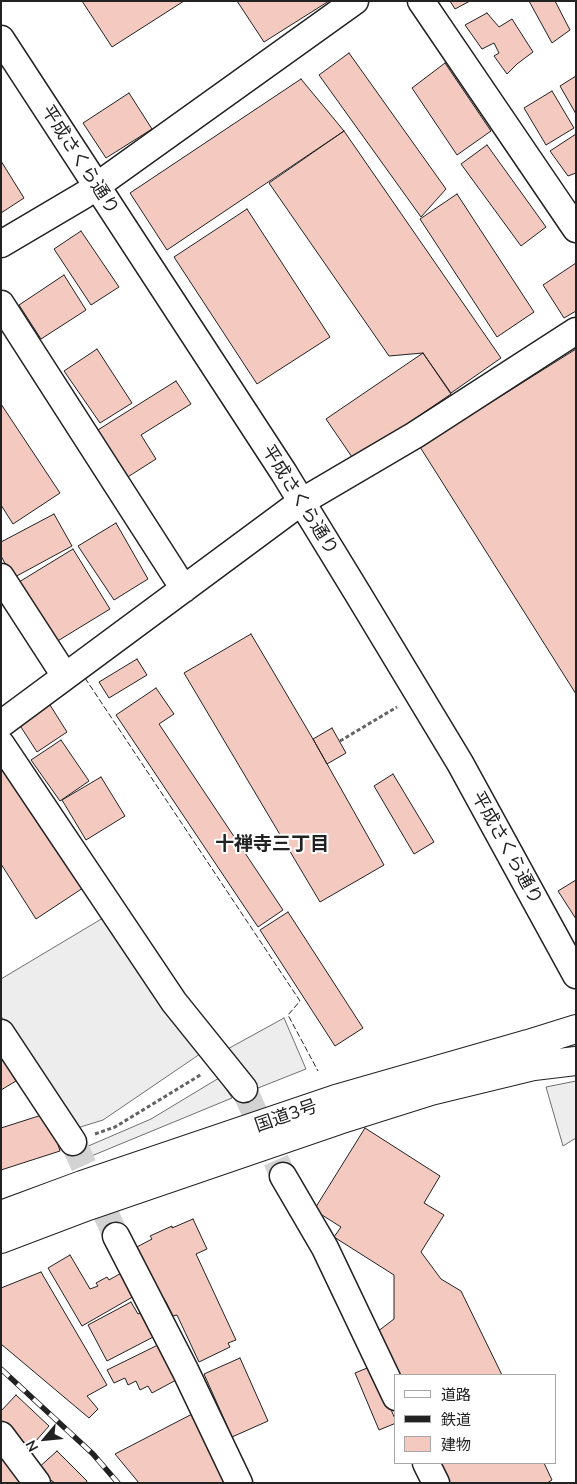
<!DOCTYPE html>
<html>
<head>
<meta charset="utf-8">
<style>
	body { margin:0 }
	#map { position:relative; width:577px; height:1484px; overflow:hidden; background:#fff; font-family:Mulish,"Noto Sans JP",sans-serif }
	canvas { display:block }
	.frame { position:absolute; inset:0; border:2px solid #222; pointer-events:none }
	.legend { position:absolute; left:394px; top:1374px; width:162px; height:90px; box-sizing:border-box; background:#fff; border:1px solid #a7a7a7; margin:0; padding:6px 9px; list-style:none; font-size:15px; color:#222 }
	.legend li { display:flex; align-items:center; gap:10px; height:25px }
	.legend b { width:25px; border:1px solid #a7a7a7 }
	.north { position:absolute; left:20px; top:1414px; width:50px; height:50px; -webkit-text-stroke:4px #fff; paint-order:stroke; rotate:242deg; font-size:14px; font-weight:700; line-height:20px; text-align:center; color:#222 }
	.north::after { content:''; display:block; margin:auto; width:18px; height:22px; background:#222; clip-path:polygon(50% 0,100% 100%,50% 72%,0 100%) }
</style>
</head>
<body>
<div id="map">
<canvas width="577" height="1484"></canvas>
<div class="frame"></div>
<ul class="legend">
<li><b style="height:6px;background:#fff"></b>道路</li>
<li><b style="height:6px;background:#222"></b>鉄道</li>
<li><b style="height:14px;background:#f3c9c0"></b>建物</li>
</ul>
<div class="north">N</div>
</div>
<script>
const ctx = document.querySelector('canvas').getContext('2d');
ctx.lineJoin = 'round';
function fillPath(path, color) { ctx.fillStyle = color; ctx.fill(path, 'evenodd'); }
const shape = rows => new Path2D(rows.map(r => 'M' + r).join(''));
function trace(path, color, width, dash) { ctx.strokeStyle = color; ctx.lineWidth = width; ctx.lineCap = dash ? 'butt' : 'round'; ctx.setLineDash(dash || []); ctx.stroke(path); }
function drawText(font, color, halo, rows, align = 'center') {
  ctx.font = font + ' Mulish,"Noto Sans JP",sans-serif'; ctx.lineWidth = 4; ctx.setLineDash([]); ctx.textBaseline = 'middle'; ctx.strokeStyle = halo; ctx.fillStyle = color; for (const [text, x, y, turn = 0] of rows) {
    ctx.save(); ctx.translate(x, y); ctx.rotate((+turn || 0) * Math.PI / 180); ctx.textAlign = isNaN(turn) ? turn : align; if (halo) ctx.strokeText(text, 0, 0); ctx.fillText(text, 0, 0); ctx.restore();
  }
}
const green = shape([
	[219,1078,232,1098,89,1157,86,1147,151,1119,219,1078]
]);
fillPath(green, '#eee');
trace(green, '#6f6f6f', 1);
const parking = shape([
	[108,915,200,1054,103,1120,74,1129,1,1016,1,979,108,915],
	[284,1018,306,1069,253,1090,224,1051,284,1018],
	[576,1081,576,1138,563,1146,546,1087,576,1081]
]);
fillPath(parking, '#ededed');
trace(parking, '#6f6f6f', 1);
const building = shape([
	[82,1,184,1,112,47,82,1],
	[237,1,329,1,264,42,237,1],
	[450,1,470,1,455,9,450,1],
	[529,1,555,1,570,30,552,43,529,1],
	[487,13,499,27,512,19,533,52,517,64,507,74,494,56,499,53,494,43,482,49,465,25,487,13],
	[349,53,446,189,421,217,319,75,349,53],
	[445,63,491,131,457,155,412,88,445,63],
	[576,76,576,114,560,86,576,76],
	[301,79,344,131,167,250,130,193,301,79],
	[552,91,574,128,546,145,524,108,552,91],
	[129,93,152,129,106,158,83,123,129,93],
	[344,131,501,358,451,393,423,353,389,356,269,183,344,131],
	[576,134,576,173,568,176,550,151,576,134],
	[487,145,546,227,521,246,461,164,487,145],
	[1,161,24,198,1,213,1,161],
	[457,194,534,312,497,337,420,219,457,194],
	[247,209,330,337,257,384,174,257,247,209],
	[81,231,119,287,91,305,54,249,81,231],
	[576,263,576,311,564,318,543,285,576,263],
	[64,275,86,310,41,339,19,305,64,275],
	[97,349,132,403,100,423,64,371,97,349],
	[576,349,576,694,420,447,576,349],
	[423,353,451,394,354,460,326,419,423,353],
	[176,381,191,404,141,435,156,459,123,480,93,433,176,381],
	[1,404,60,493,13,524,1,505,1,404],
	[54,514,72,546,13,578,1,556,1,542,54,514],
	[116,523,148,579,114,600,78,546,116,523],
	[73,549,110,609,56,642,19,582,73,549],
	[251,634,313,739,384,865,320,902,184,673,251,634],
	[137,659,147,675,109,698,99,682,137,659],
	[156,688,174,714,159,724,283,910,258,927,116,715,156,688],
	[50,705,67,732,37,752,19,724,50,705],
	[332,728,346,753,327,764,313,739,332,728],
	[61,740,89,781,60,801,31,760,61,740],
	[1,754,86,886,36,919,1,864,1,754],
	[393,774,434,842,414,854,374,786,393,774],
	[101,777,125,816,86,840,62,800,101,777],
	[576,880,576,919,558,891,576,880],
	[288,912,363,1028,335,1046,260,930,288,912],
	[1,1055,16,1081,1,1090,1,1055],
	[48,1113,60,1151,1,1170,1,1128,48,1113],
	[365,1128,440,1176,424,1203,444,1215,421,1252,441,1279,461,1291,502,1375,398,1375,377,1332,394,1319,394,1275,334,1237,341,1227,314,1210,365,1128],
	[193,1219,207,1249,196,1254,236,1340,228,1343,230,1347,199,1362,177,1315,173,1316,166,1302,133,1249,152,1239,150,1236,172,1226,172,1228,193,1219],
	[70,1255,90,1289,98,1286,96,1283,107,1277,109,1280,123,1272,136,1295,82,1326,48,1268,70,1255],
	[41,1272,107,1385,87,1396,98,1409,89,1418,1,1344,1,1288,41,1272],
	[131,1302,138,1314,147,1310,159,1334,107,1361,88,1325,131,1302],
	[162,1343,178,1379,152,1393,148,1386,140,1390,136,1381,128,1385,125,1378,114,1383,107,1370,162,1343],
	[240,1358,268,1421,232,1437,204,1374,240,1358],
	[372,1366,396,1421,396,1423,379,1430,355,1373,372,1366],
	[16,1395,49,1426,27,1451,1,1423,1,1411,16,1395],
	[196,1412,230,1483,139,1483,115,1454,196,1412],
	[1,1450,24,1483,1,1483,1,1450],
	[57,1451,87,1481,86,1483,55,1483,36,1470,57,1451],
	[440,1463,544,1463,552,1480,547,1483,450,1483,440,1463]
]);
fillPath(building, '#f3c9c0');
trace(building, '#222', 1);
trace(shape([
	[244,1089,283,1176],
	[73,1142,116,1236]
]), '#d3d3d3', 26, [26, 13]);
const minor = shape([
	[421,1,576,229],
	[1,39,284,473,358,594,460,763,576,975],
	[1,244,84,195,355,1],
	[1,304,184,589],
	[1,577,65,676],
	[1,724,301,502,415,435,576,331],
	[1,744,174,1002,244,1089],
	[1,1033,73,1142],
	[283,1176,325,1248,396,1397],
	[116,1236,185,1370,239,1483],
	[1,1435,37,1483],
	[426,1463,436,1483]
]);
const highway = shape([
	[1,1215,82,1185,336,1099,528,1044,576,1029],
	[1,1239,88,1206,339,1120,431,1091,534,1066,576,1061]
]);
trace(minor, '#222', 29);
trace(highway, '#222', 30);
trace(shape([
	[340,741,397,707],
	[95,1134,115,1127,202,1074]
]), '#646464', 3, [4, 2.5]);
trace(minor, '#fff', 26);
trace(highway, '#fff', 28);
const rail = shape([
	[1,1369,93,1454,118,1483]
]);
trace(rail, '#222', 5.5);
trace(rail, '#fff', 4, [11]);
trace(shape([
	[85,678,300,1001,288,1015,318,1071]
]), '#222', 1, [6, 2.5]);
drawText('18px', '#222', '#fff', [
	["平成さくら通り",80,160,57],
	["平成さくら通り",300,500,58],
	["平成さくら通り",507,848,61],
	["国道3号",286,1116,-19]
]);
drawText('bold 19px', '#222', '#fff', [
	["十禅寺三丁目",272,844]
]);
</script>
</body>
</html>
